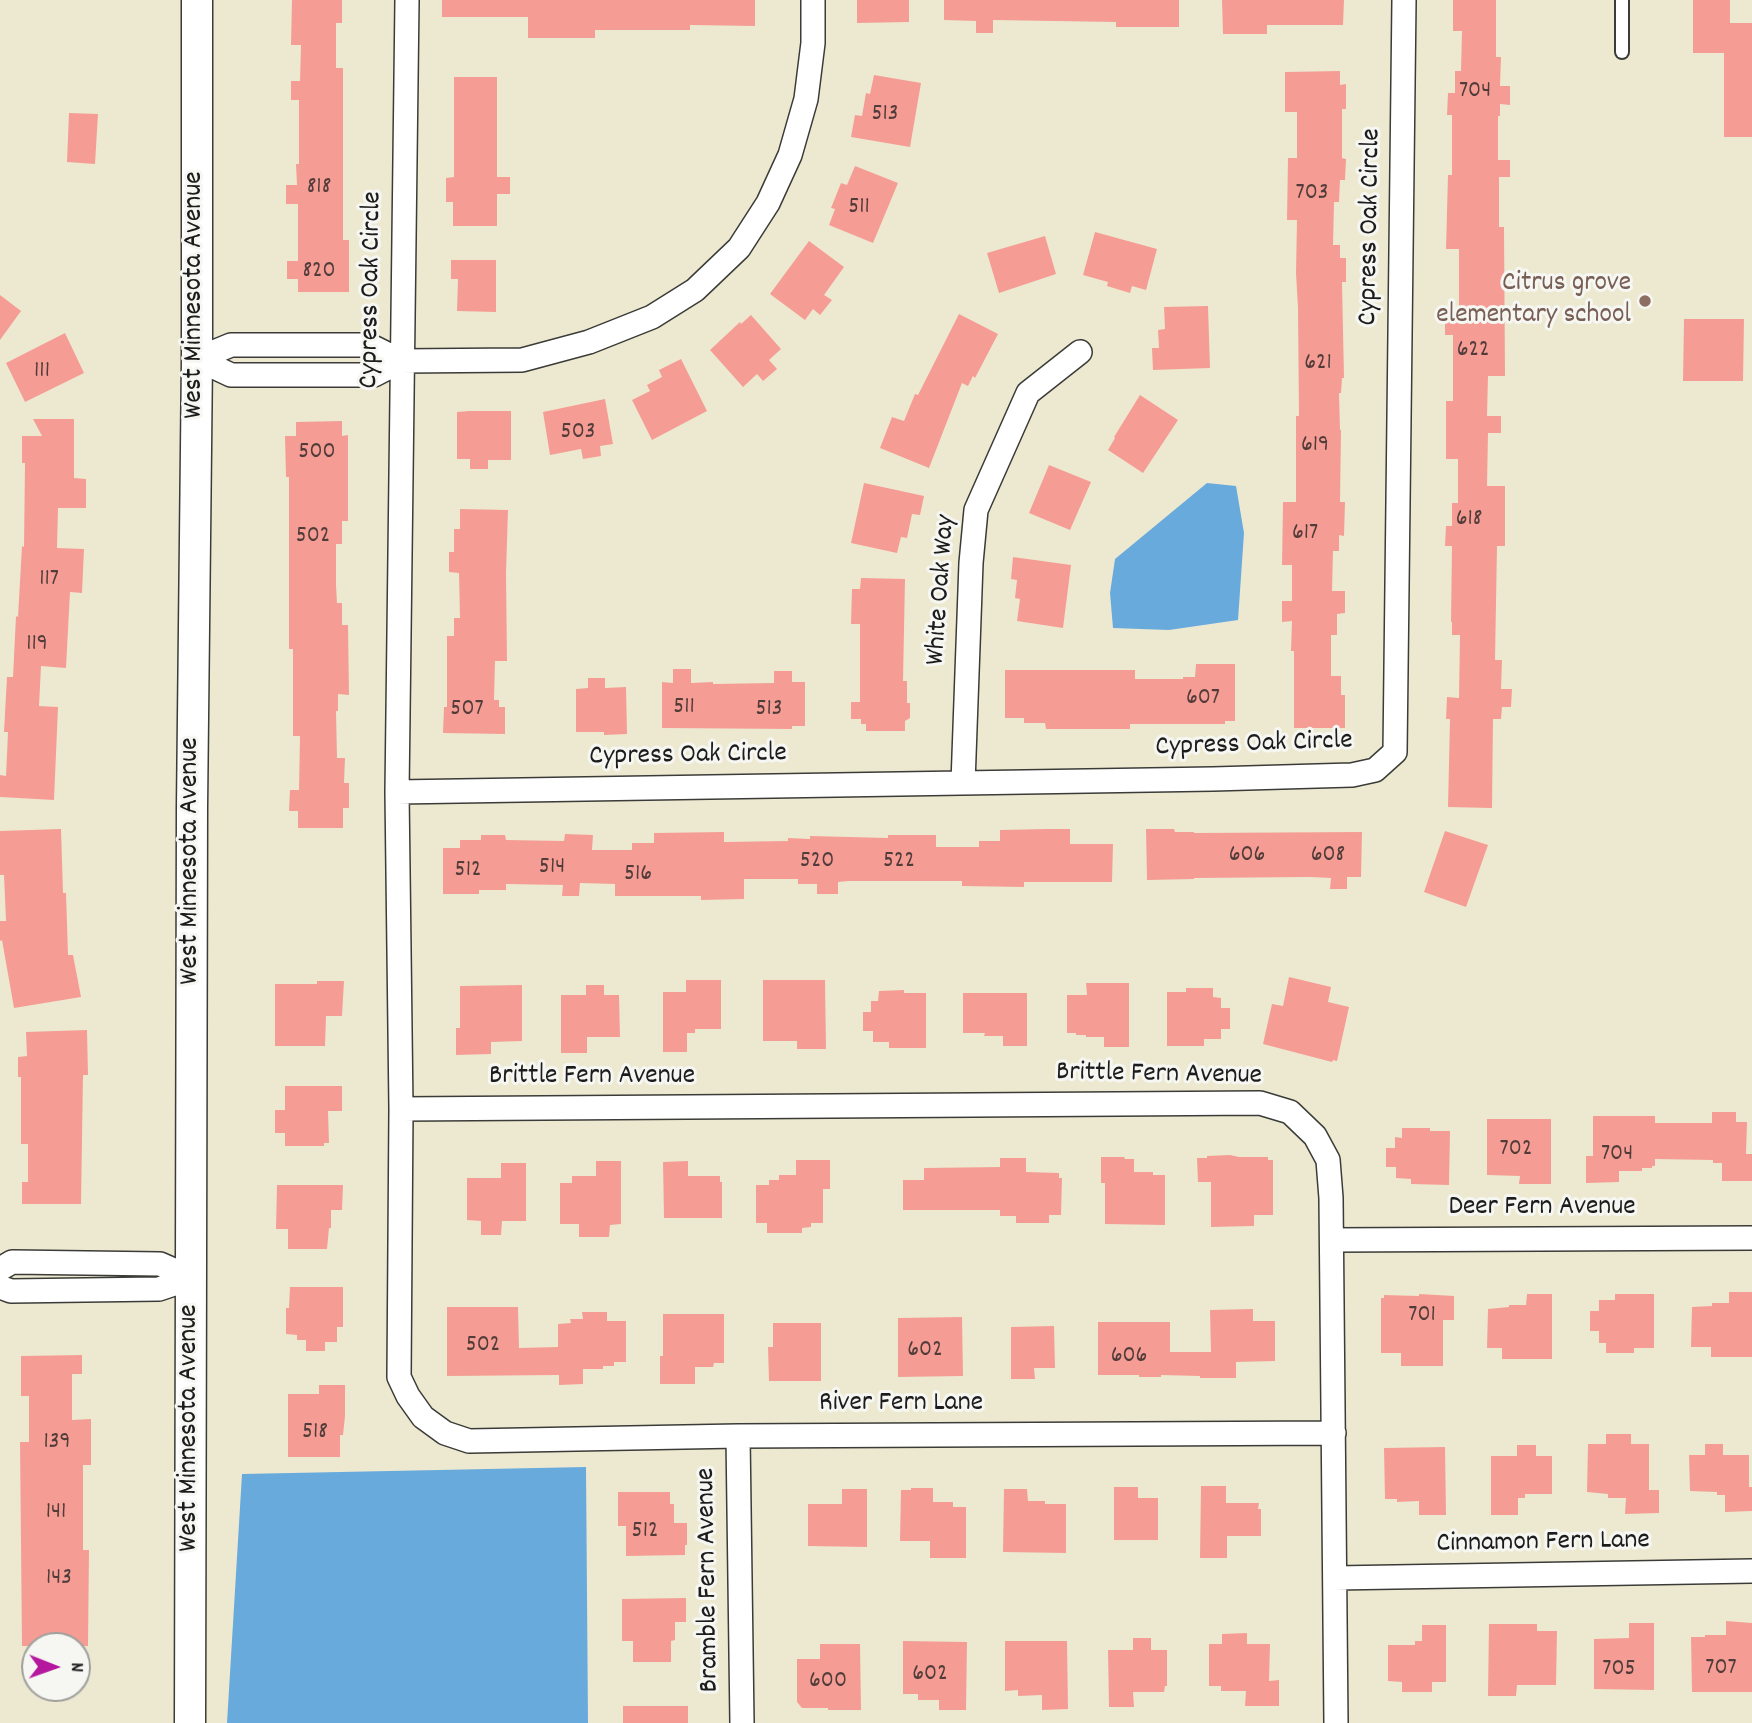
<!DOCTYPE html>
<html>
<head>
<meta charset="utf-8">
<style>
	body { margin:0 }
	#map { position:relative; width:1752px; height:1723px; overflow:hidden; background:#ede9d1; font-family:Dekko,sans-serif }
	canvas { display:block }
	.north { position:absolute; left:21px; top:1632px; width:70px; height:70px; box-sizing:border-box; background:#f6f6f2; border:2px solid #9f9f9c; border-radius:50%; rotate:91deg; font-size:19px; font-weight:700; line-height:28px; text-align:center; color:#1c1c1c }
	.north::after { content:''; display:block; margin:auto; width:24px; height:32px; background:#b5179e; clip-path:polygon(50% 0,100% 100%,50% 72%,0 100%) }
</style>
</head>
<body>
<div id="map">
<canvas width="1752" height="1723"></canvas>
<div class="north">N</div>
</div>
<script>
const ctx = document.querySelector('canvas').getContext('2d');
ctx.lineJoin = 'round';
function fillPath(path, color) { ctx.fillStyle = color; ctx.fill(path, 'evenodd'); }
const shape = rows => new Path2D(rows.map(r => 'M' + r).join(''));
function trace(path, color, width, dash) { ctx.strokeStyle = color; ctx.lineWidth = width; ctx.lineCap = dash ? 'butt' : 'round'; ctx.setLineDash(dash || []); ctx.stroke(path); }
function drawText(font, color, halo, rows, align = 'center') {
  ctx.font = font + ' Dekko,sans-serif'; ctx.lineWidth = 6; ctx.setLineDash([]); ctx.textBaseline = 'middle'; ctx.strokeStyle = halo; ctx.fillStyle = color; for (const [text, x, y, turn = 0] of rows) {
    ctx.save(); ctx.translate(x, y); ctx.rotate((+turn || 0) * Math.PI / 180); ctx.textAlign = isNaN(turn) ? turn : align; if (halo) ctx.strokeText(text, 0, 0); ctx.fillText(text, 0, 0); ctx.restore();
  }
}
fillPath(shape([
	[1207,483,1236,486,1244,533,1238,620,1169,630,1113,628,1110,593,1115,559],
	[586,1467,588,1723,227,1723,242,1474]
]), '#69aadd');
fillPath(shape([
	[292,0,342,0,342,23,336,23,336,68,343,68,343,240,349,240,349,292,298,292,298,279,287,279,287,261,298,261,298,204,286,204,286,185,297,185,296,164,299,164,299,100,291,100,291,81,300,81,301,45,291,45],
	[442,0,755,0,755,26,690,25,690,30,595,30,595,38,528,38,528,17,442,17],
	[857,0,909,0,909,22,857,23],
	[944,0,1179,0,1179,27,1116,27,1116,22,993,20,993,33,976,33,976,21,944,20],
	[1222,0,1344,0,1343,25,1267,25,1267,34,1223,34],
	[1453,0,1496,0,1496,57,1501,57,1500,86,1510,86,1510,105,1500,104,1500,116,1498,116,1498,160,1510,160,1510,177,1499,177,1499,227,1504,227,1505,376,1488,376,1487,416,1501,416,1501,433,1488,433,1487,486,1505,486,1505,546,1497,546,1495,660,1502,660,1501,689,1512,689,1511,707,1502,707,1501,719,1493,719,1492,808,1448,807,1450,719,1446,719,1447,697,1459,698,1460,635,1452,635,1452,622,1451,622,1452,546,1445,546,1446,526,1452,526,1452,503,1458,503,1458,459,1446,459,1446,401,1453,401,1453,335,1445,335,1445,313,1459,313,1459,249,1446,249,1448,175,1452,175,1452,115,1447,115,1448,93,1455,93,1455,71,1461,71,1462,31,1453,31],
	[1693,0,1730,0,1730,23,1752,23,1752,137,1724,137,1724,53,1693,53],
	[1340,71,1340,85,1346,84,1346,109,1342,109,1342,158,1346,159,1345,180,1340,180,1339,202,1334,202,1333,245,1340,245,1340,258,1346,258,1346,282,1342,282,1344,378,1342,378,1341,393,1339,393,1340,430,1341,430,1340,502,1345,502,1344,536,1339,535,1339,551,1333,551,1332,591,1345,591,1345,613,1337,614,1337,635,1331,635,1331,676,1341,676,1341,695,1345,695,1345,728,1294,728,1294,651,1291,651,1292,621,1282,622,1282,601,1292,601,1292,565,1282,565,1283,502,1296,502,1296,416,1299,416,1298,308,1296,273,1297,220,1287,220,1288,158,1297,158,1297,112,1285,112,1285,72],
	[874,75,921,83,910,147,851,137,855,115,862,116,866,93,870,94],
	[454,77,497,77,497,177,510,177,510,194,497,194,497,226,453,226,453,202,446,202,446,178,454,177],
	[69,113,98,114,95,164,67,162],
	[855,166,898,183,873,243,829,225,835,209,831,208,841,183,847,185],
	[1095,232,1157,249,1146,290,1132,286,1130,293,1107,286,1108,282,1083,275],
	[1045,236,1056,274,999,293,987,253],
	[809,241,844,267,824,295,832,300,820,315,813,309,805,320,770,294],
	[451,260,496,260,496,312,457,311,458,279,451,279],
	[0,295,21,311,0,340],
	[1208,306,1210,368,1153,370,1152,348,1159,348,1158,330,1165,329,1164,307],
	[959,314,998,334,975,378,973,376,968,386,962,383,929,468,880,448,892,417,904,421,915,394,918,395],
	[751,315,781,349,769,360,777,369,763,381,757,374,743,387,710,350,740,322,741,324],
	[1684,319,1744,319,1743,381,1683,381],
	[65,333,84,373,25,402,6,363],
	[681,359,707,411,652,440,632,400,650,391,647,385,662,377,659,370],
	[1140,395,1178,420,1143,473,1108,450,1115,438,1114,437],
	[605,399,613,444,600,446,601,456,583,459,581,449,550,455,543,412],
	[469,411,511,411,511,460,488,460,488,469,470,469,470,459,457,459,457,412],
	[33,419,74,419,74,478,86,479,86,508,58,508,57,548,84,549,82,593,70,592,66,668,41,666,39,706,58,707,54,800,0,797,0,775,6,776,8,732,4,732,7,677,13,677,16,616,18,617,22,546,24,547,25,463,22,463,22,436,42,436],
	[342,421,342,436,348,435,348,521,342,521,342,544,336,544,336,585,337,603,342,603,342,625,348,625,349,695,338,694,338,711,336,711,337,758,345,758,344,783,349,783,349,808,343,808,343,828,298,828,298,811,289,811,290,790,299,790,300,736,293,736,293,649,289,649,289,477,286,477,285,436,296,436,296,422],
	[1049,465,1091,482,1070,530,1029,513],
	[864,483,924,496,920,515,912,514,907,538,901,537,897,553,851,543],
	[460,509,508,510,506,573,507,661,495,661,494,700,499,700,499,707,505,707,505,734,443,733,444,707,447,707,447,636,454,636,454,618,460,618,459,573,449,572,449,552,454,552,454,529,460,529],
	[1013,557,1071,565,1063,628,1017,621,1020,599,1015,598,1017,580,1011,579],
	[861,578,905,579,903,681,907,681,907,703,910,703,910,718,905,721,905,731,866,731,866,724,861,724,861,719,851,719,851,702,860,702,860,624,851,624,852,589,860,589],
	[1196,664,1235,664,1235,721,1225,721,1225,724,1130,724,1130,729,1046,729,1045,723,1024,723,1024,718,1005,718,1005,670,1135,670,1135,679,1183,679,1183,677,1195,677],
	[673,669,691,669,691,683,713,682,713,684,774,683,774,671,792,671,792,682,805,682,805,726,792,726,792,729,662,728,662,682,673,683],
	[588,678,605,678,605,688,626,687,627,734,604,735,604,732,576,732,576,689,588,688],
	[61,829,63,893,66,893,68,955,73,955,81,997,14,1008,2,940,0,941,0,921,6,921,4,875,0,875,0,831],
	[1047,829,1070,829,1070,844,1113,844,1112,882,1024,882,1024,887,962,886,962,881,849,881,838,882,838,894,817,894,817,884,798,884,798,879,744,879,744,899,701,900,701,896,615,896,615,884,580,883,579,896,562,896,563,885,506,884,506,890,479,890,479,894,443,894,443,848,460,848,460,840,481,840,481,835,505,835,506,840,564,841,565,834,593,835,592,850,632,850,632,843,654,843,654,833,724,832,724,842,788,841,788,838,810,839,810,836,888,838,888,835,936,835,936,847,979,847,979,841,1000,841,1000,830],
	[1146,829,1174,829,1175,832,1194,832,1194,833,1362,832,1361,877,1347,877,1347,889,1330,889,1331,878,1310,877,1194,878,1194,879,1147,880],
	[1445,831,1488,845,1466,907,1424,892],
	[1289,977,1331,987,1328,1002,1349,1007,1337,1061,1333,1060,1332,1062,1263,1044,1272,1004,1283,1006],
	[686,980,721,980,721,1029,695,1029,695,1033,687,1033,687,1052,663,1052,663,992,686,992],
	[763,980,825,980,826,1049,797,1049,797,1041,763,1041],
	[317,981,344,981,342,1016,326,1016,325,1046,275,1046,275,984,317,984],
	[1086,983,1129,983,1129,1047,1104,1047,1104,1037,1086,1037,1086,1035,1076,1035,1076,1033,1067,1033,1067,995,1087,995],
	[522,985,522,1041,491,1042,491,1054,456,1055,456,1028,460,1028,460,986],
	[586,985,604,985,604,995,619,995,620,1037,587,1037,587,1053,561,1053,561,995,586,995],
	[1186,988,1213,988,1213,997,1221,998,1221,1008,1230,1008,1230,1029,1221,1029,1221,1039,1204,1039,1204,1046,1167,1046,1167,992,1186,992],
	[904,990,904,993,926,993,926,1048,889,1048,889,1042,873,1042,873,1031,863,1031,863,1012,871,1012,871,1001,878,1001,879,991],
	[963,993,1027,993,1027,1046,1003,1046,1003,1036,984,1036,985,1033,963,1033],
	[87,1030,88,1075,83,1075,81,1204,22,1204,22,1182,28,1182,28,1144,21,1144,21,1077,18,1077,18,1057,27,1056,26,1032],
	[285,1086,342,1086,342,1111,328,1111,329,1143,324,1143,324,1146,285,1146,285,1133,275,1133,275,1110,285,1110],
	[1712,1112,1736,1112,1736,1122,1747,1122,1746,1154,1752,1154,1752,1181,1722,1181,1722,1163,1713,1163,1713,1160,1655,1159,1655,1166,1652,1166,1652,1168,1642,1168,1642,1171,1619,1171,1619,1182,1586,1183,1586,1156,1593,1156,1593,1116,1655,1116,1655,1123,1712,1123],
	[1487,1119,1551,1119,1551,1184,1519,1184,1520,1176,1487,1175],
	[1402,1128,1430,1128,1430,1131,1450,1131,1449,1185,1411,1184,1411,1179,1396,1178,1396,1167,1386,1167,1386,1148,1395,1148,1395,1137,1402,1138],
	[1230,1155,1239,1157,1268,1157,1268,1160,1273,1160,1273,1215,1254,1215,1254,1226,1211,1227,1211,1182,1198,1182,1197,1158,1207,1158,1207,1156],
	[1101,1157,1124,1157,1125,1159,1134,1159,1134,1172,1153,1172,1153,1175,1165,1175,1165,1225,1105,1224,1105,1183,1101,1183],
	[1000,1158,1026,1158,1026,1172,1059,1173,1059,1178,1062,1178,1061,1215,1049,1215,1049,1223,1016,1223,1016,1216,1000,1216,1000,1210,903,1210,903,1180,924,1180,924,1168,1000,1167],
	[796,1160,830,1160,830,1189,823,1189,823,1223,811,1223,811,1227,802,1228,802,1233,767,1233,767,1223,756,1223,756,1185,769,1185,769,1180,779,1180,779,1175,796,1175],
	[596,1161,621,1161,621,1224,610,1225,609,1237,579,1237,579,1224,560,1224,560,1183,572,1183,572,1176,596,1176],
	[688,1161,688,1176,720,1176,720,1182,722,1182,722,1218,664,1218,663,1162],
	[501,1163,526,1163,526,1221,502,1221,501,1235,481,1235,481,1221,467,1220,467,1178,501,1178],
	[277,1185,343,1185,342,1210,331,1210,331,1228,329,1228,327,1249,288,1249,288,1229,276,1229],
	[290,1287,343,1287,343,1327,337,1327,337,1342,325,1342,325,1351,306,1351,306,1340,297,1340,297,1335,286,1334,286,1308,289,1308],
	[1729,1292,1752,1292,1752,1357,1711,1357,1711,1347,1691,1347,1692,1307,1712,1306,1712,1303,1729,1303],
	[1419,1294,1454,1296,1454,1320,1443,1320,1443,1366,1401,1366,1401,1353,1381,1353,1381,1298,1384,1298,1384,1295,1419,1296],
	[1527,1294,1552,1294,1552,1359,1502,1359,1502,1348,1487,1348,1488,1309,1509,1307,1509,1305,1526,1305],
	[1615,1294,1654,1294,1654,1348,1634,1348,1634,1353,1606,1353,1606,1343,1599,1343,1599,1331,1590,1331,1590,1311,1599,1311,1599,1300,1615,1300],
	[447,1307,518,1307,519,1348,558,1347,558,1324,571,1323,570,1319,583,1319,582,1312,607,1312,607,1321,626,1321,626,1362,614,1362,614,1366,603,1366,603,1369,583,1369,583,1384,559,1385,559,1375,447,1376],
	[1253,1309,1253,1321,1275,1321,1275,1361,1236,1362,1236,1378,1200,1378,1200,1376,1161,1375,1161,1377,1139,1377,1139,1375,1098,1375,1098,1322,1170,1322,1170,1352,1211,1352,1210,1310],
	[663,1314,724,1314,724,1363,714,1363,713,1367,695,1367,695,1384,660,1384,660,1356,663,1356],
	[962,1317,963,1376,898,1377,898,1318],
	[773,1323,821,1323,821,1381,769,1381,768,1347,773,1347],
	[1054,1326,1055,1368,1034,1368,1035,1379,1011,1379,1011,1327],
	[82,1355,82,1374,72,1374,72,1420,91,1419,91,1465,83,1465,83,1550,89,1550,88,1646,22,1646,20,1442,29,1442,29,1396,21,1396,21,1356],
	[319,1385,345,1385,345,1416,343,1435,340,1435,340,1457,288,1457,288,1394,319,1394],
	[1606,1434,1631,1434,1631,1444,1649,1444,1649,1490,1659,1490,1659,1513,1625,1514,1626,1498,1608,1498,1608,1494,1587,1492,1588,1444,1606,1444],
	[1705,1444,1723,1444,1723,1455,1749,1455,1749,1487,1752,1487,1752,1511,1725,1512,1725,1495,1717,1495,1717,1492,1690,1491,1689,1455,1705,1455],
	[1517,1445,1536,1445,1536,1456,1552,1456,1552,1494,1525,1494,1525,1498,1518,1498,1518,1515,1491,1515,1491,1456,1517,1456],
	[1445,1447,1446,1515,1419,1515,1419,1501,1397,1502,1397,1499,1385,1499,1384,1448],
	[1201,1486,1226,1486,1226,1503,1259,1503,1258,1509,1261,1509,1261,1536,1227,1536,1227,1558,1200,1558],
	[1114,1487,1138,1487,1138,1498,1158,1498,1158,1540,1114,1540],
	[911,1488,933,1488,933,1502,953,1502,953,1507,966,1507,966,1558,930,1558,930,1541,900,1541,901,1490,911,1490],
	[842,1489,867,1489,867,1547,808,1546,808,1504,842,1504],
	[1004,1489,1027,1489,1028,1501,1045,1501,1045,1504,1066,1504,1066,1553,1003,1552],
	[618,1492,670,1492,670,1504,674,1504,674,1523,687,1523,687,1545,685,1545,685,1555,626,1556,626,1526,618,1526],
	[686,1598,686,1622,675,1622,675,1640,671,1641,671,1662,633,1662,633,1641,622,1641,622,1599],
	[1726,1621,1752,1623,1752,1692,1692,1692,1691,1637,1705,1637,1705,1635,1726,1635],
	[1629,1623,1654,1623,1654,1690,1594,1689,1594,1639,1629,1638],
	[1489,1624,1537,1624,1537,1631,1557,1631,1556,1685,1517,1685,1516,1696,1488,1696],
	[1422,1625,1446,1625,1446,1682,1432,1682,1432,1692,1402,1692,1402,1682,1388,1681,1388,1645,1415,1645,1415,1641,1422,1641],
	[1247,1633,1247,1644,1270,1644,1269,1681,1279,1680,1279,1706,1245,1706,1246,1691,1221,1691,1221,1686,1209,1686,1209,1644,1222,1644,1222,1634],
	[1133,1638,1151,1638,1151,1650,1167,1650,1167,1686,1165,1686,1164,1692,1133,1692,1134,1707,1109,1707,1108,1650,1133,1650],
	[903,1641,967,1642,966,1710,939,1710,939,1700,918,1700,918,1694,903,1694],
	[1005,1641,1067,1641,1068,1709,1042,1710,1042,1695,1018,1696,1018,1690,1005,1691],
	[820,1644,860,1644,861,1710,828,1710,828,1708,802,1708,797,1702,797,1659,820,1659],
	[623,1706,688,1706,688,1723,623,1723]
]), '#f59d94');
const service = shape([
	[1622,0,1622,52]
]);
const minor = shape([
	[407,0,397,792,401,1109,399,1377,408,1396,423,1417,445,1433,469,1441,738,1436,1334,1433],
	[197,359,231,345,369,345,401,361,522,360,589,342,652,317,695,290,739,248,768,203,790,155,806,99,813,43,813,0],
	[197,359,231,375,374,375,401,361],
	[963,783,971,563,976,510,1028,393,1080,352],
	[397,792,1213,779,1352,775,1375,770,1395,752,1404,0],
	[401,1109,1260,1103,1290,1112,1315,1136,1328,1160,1331,1198,1336,1723],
	[1332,1240,1752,1238],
	[0,1269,12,1262,160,1264,192,1278],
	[0,1287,11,1291,159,1289,192,1278],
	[738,1436,742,1723],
	[1335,1578,1752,1571]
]);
const tertiary = shape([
	[190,1723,192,807,197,359,197,0]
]);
trace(service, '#3b3b37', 16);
trace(minor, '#3b3b37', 26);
trace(tertiary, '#3b3b37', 33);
trace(service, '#fff', 12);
trace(minor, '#fff', 23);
trace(tertiary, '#fff', 30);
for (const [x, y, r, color] of [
	[1645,301,7,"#8d6e63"]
]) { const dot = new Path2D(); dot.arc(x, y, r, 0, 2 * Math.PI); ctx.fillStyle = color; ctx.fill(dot); trace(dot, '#f6f6f2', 2.5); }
drawText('24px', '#523c3a', null, [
	["704",1475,93],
	["513",885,116],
	["818",319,189],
	["703",1312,195],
	["511",859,209],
	["820",319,273],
	["622",1473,352],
	["621",1318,365],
	["111",42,373],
	["503",578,434],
	["619",1315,447],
	["500",317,454],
	["618",1469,521],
	["617",1305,535],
	["502",313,538],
	["117",49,581],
	["119",37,646],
	["607",1203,700],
	["511",684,709],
	["507",467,711],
	["513",769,711],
	["606",1247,857],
	["608",1328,857],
	["520",817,863],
	["522",899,863],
	["514",552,869],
	["512",468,872],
	["516",638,876],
	["702",1516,1151],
	["704",1617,1156],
	["701",1422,1317],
	["502",483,1347],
	["602",925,1352],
	["606",1129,1358],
	["518",315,1434],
	["139",57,1444],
	["141",56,1514],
	["512",645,1533],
	["143",59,1580],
	["707",1721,1670],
	["705",1619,1671],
	["602",930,1676],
	["600",828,1683]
]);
drawText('28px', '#1c1c1c', '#f6f6f2', [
	["Cypress Oak Circle",1372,227,-89],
	["Cypress Oak Circle",373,290,-89],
	["West Minnesota Avenue",196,295,-90],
	["White Oak Way",943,590,-86],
	["Cypress Oak Circle",1254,746,-2],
	["Cypress Oak Circle",688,757,-1],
	["West Minnesota Avenue",192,861,-90],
	["Brittle Fern Avenue",1159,1076,1],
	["Brittle Fern Avenue",592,1078],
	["Deer Fern Avenue",1542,1209],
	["River Fern Lane",901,1405],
	["West Minnesota Avenue",191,1428,-90],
	["Cinnamon Fern Lane",1543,1544,-1],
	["Bramble Fern Avenue",710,1580,-91]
]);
drawText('28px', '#785e54', '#f6f6f2', [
	["Citrus grove",1631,285],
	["elementary school",1631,317]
], 'right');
</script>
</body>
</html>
